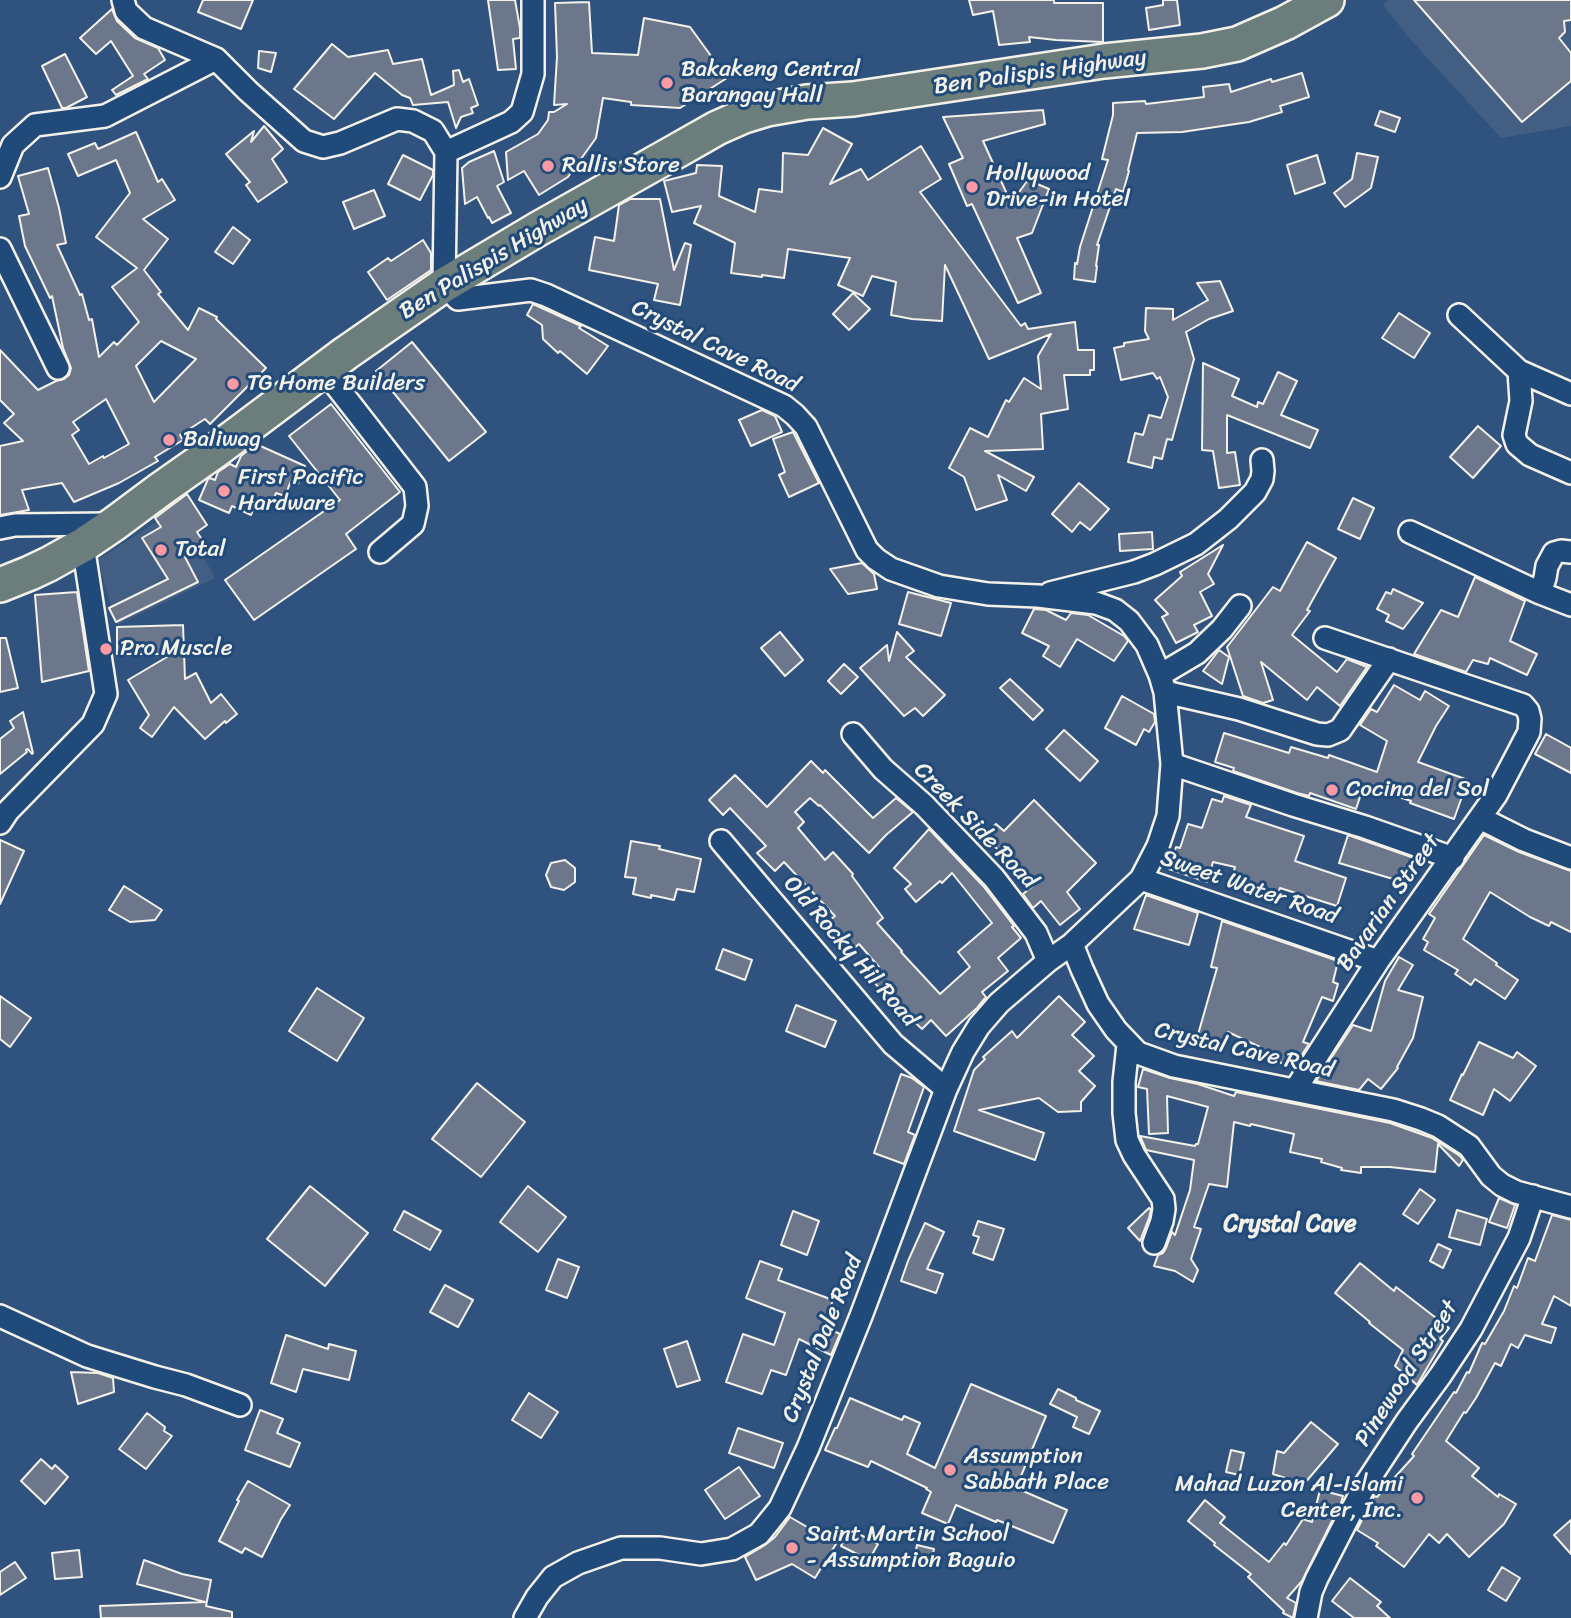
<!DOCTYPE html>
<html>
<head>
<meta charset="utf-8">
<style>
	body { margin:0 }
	canvas { display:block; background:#2f537e }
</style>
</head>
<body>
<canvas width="1571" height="1618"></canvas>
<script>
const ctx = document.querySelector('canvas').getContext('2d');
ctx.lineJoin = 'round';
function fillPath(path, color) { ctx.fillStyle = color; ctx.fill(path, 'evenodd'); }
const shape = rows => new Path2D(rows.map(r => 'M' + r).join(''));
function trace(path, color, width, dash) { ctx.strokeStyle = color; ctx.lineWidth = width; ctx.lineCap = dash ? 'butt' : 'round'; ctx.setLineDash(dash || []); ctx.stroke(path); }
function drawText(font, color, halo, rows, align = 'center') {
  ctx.font = font + ' Sriracha,sans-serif'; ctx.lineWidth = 6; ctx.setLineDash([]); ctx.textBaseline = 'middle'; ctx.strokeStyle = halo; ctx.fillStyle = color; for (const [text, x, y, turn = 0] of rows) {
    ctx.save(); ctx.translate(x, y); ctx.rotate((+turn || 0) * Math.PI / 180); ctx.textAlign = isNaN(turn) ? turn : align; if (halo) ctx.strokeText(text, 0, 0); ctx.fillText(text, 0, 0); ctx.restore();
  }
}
fillPath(shape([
	[1388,0,1571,0,1571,126,1501,138,1410,39,1383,5],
	[177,508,215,578,117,625,98,560]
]), '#425e82');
const building = shape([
	[203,0,253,0,241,29,198,12,203,0],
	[488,0,515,0,520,28,520,38,513,39,516,69,498,70,488,0],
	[969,0,1054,0,1054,3,1103,3,1103,42,1056,40,1029,37,1030,42,999,45,993,11,973,15,969,0],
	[1163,0,1177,0,1180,25,1149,30,1146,8,1163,5,1163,0],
	[1414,0,1571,0,1571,20,1564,21,1565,32,1559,38,1571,53,1571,81,1522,122,1414,0],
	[589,2,592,53,638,55,644,18,690,27,727,78,680,108,631,105,631,102,603,98,596,138,568,177,539,195,524,171,508,180,506,152,538,134,548,120,549,112,554,112,567,104,554,105,557,57,555,3,589,2],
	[112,9,117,21,135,38,158,48,165,60,144,74,148,79,116,95,112,90,133,76,111,41,96,54,80,38,112,9],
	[332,44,348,57,388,50,393,64,422,59,431,95,454,85,453,71,459,70,463,82,469,79,478,105,471,108,473,113,461,117,456,128,448,102,413,105,410,98,402,95,375,73,334,119,294,89,332,44],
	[259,51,276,53,271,72,258,68,259,51],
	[65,54,87,97,66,108,62,108,42,66,65,54],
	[1302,73,1309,97,1280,106,1282,112,1249,122,1182,132,1137,133,1128,170,1129,171,1123,192,1116,189,1097,245,1099,245,1096,266,1097,266,1095,282,1074,279,1075,263,1077,264,1080,247,1108,160,1102,159,1113,115,1113,103,1145,101,1146,104,1204,97,1203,87,1229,84,1231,92,1271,79,1272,82,1302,73],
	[1043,110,1045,124,983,141,1011,203,1028,180,1049,189,1032,233,1017,238,1041,293,1018,303,972,204,967,206,949,164,963,158,943,117,1043,110],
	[1380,111,1400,118,1395,132,1375,125,1380,111],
	[264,126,283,149,272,159,287,182,258,202,246,185,250,182,226,154,254,131,251,142,264,126],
	[823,128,852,144,830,184,861,169,868,180,921,146,941,179,920,192,1021,326,1025,323,1028,329,1075,322,1078,350,1094,350,1094,370,1090,370,1090,375,1064,375,1068,409,1041,414,1043,449,985,451,1034,477,1026,491,998,475,1007,500,976,510,964,477,949,468,970,428,988,437,1006,400,1009,402,1024,378,1041,389,1038,356,1051,334,989,359,945,265,942,321,912,319,891,315,896,282,872,276,863,296,838,285,850,258,788,249,784,278,762,275,762,277,731,273,735,243,694,223,701,206,672,212,664,181,696,173,697,165,722,166,719,196,755,212,759,189,782,192,783,153,808,155,823,128],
	[136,132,158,182,162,179,175,200,143,219,168,239,144,270,161,292,158,294,188,330,199,308,217,317,216,319,266,368,210,424,205,419,180,435,183,440,155,457,158,461,119,483,74,502,62,483,22,490,29,510,0,515,0,446,23,441,4,423,14,414,0,400,0,350,38,390,56,381,64,379,69,375,71,368,63,348,52,296,50,298,25,246,19,216,29,214,18,176,48,168,59,208,66,243,57,245,80,295,82,294,89,320,92,319,99,357,114,342,117,345,139,322,112,287,137,268,96,237,130,193,116,160,78,176,68,154,95,143,98,149,136,132],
	[161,341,196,359,154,402,136,366,161,341],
	[106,399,129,444,104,458,103,456,89,464,72,435,79,430,73,422,106,399],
	[494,151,504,182,497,186,511,213,492,223,489,217,488,218,477,197,465,204,462,168,469,162,494,151],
	[1357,153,1378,157,1371,188,1345,207,1334,193,1352,179,1357,153],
	[403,155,433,170,433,175,420,200,388,184,403,155],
	[1317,155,1325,183,1295,194,1287,165,1317,155],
	[374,190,385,216,354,229,343,202,374,190],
	[630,199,660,199,674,270,685,243,691,245,680,305,654,300,658,284,589,270,595,237,614,241,619,205,630,199],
	[233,227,250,240,233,264,215,252,233,227],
	[423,240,431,253,431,270,387,300,368,272,388,258,391,261,423,240],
	[1220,281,1233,311,1209,319,1186,332,1194,359,1172,440,1167,439,1162,459,1154,457,1152,468,1128,462,1135,433,1143,435,1149,415,1161,418,1168,397,1160,377,1157,379,1153,373,1121,380,1114,348,1124,346,1124,343,1149,339,1145,331,1146,308,1173,309,1173,320,1208,300,1197,283,1220,281],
	[853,293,870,309,849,330,833,314,853,293],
	[533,304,581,326,579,328,608,346,587,374,560,351,558,353,543,339,542,325,527,315,533,304],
	[1399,313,1430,333,1414,358,1382,338,1399,313],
	[412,342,486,432,449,461,376,371,412,342],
	[1203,363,1239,379,1232,396,1257,407,1258,402,1263,404,1278,372,1297,381,1281,415,1318,430,1310,448,1227,415,1227,453,1235,452,1240,485,1219,488,1213,451,1202,450,1203,363],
	[331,404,400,492,346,534,356,549,254,620,225,580,340,500,289,436,331,404],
	[762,410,775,416,782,432,751,446,739,420,762,410],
	[1478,426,1501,446,1473,478,1450,457,1478,426],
	[793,432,819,483,789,497,779,475,785,472,773,439,793,432],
	[256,444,305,466,298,484,291,481,285,496,276,493,270,508,256,502,251,515,232,506,229,513,199,500,208,479,210,478,215,480,218,472,230,464,236,467,241,456,256,444],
	[1079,483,1109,509,1090,530,1080,522,1072,532,1052,514,1079,483],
	[187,494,207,525,197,532,205,544,185,557,198,582,116,622,109,608,168,579,142,538,161,527,155,518,187,494],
	[1353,498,1374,508,1360,539,1338,529,1353,498],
	[1152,532,1153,549,1120,551,1119,534,1152,532],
	[1307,542,1336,558,1307,610,1310,611,1292,635,1337,672,1347,659,1367,667,1340,706,1317,687,1307,700,1261,662,1273,700,1263,703,1243,696,1227,647,1273,587,1280,591,1307,542],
	[1223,545,1208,574,1214,584,1200,592,1212,616,1194,625,1198,632,1176,643,1162,617,1168,614,1155,600,1182,576,1180,572,1223,545],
	[862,563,874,574,877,589,848,594,830,569,862,563],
	[1475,577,1525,601,1510,641,1537,654,1527,675,1490,658,1488,664,1473,660,1466,672,1414,654,1441,610,1458,617,1475,577],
	[1393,589,1423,603,1403,629,1386,621,1389,615,1377,609,1386,592,1391,594,1393,589],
	[77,592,89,671,42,682,35,595,77,592],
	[908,592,951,603,941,636,899,624,908,592],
	[1034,609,1046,610,1066,620,1071,613,1088,615,1124,636,1128,641,1114,661,1077,639,1060,667,1043,656,1049,646,1022,633,1034,609],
	[183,625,185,679,196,673,211,703,221,694,237,714,226,723,225,721,205,739,174,707,152,737,140,728,149,715,128,680,172,654,117,654,117,627,183,625],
	[780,632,803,660,785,676,761,648,780,632],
	[897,632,914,651,906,657,945,695,923,716,915,708,904,716,860,668,887,645,889,661,897,632],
	[0,638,6,638,18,688,0,692,0,638],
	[1219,650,1229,657,1222,684,1203,671,1219,650],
	[844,664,858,677,841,694,828,681,844,664],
	[1010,679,1043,710,1033,720,1000,688,1010,679],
	[1394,685,1420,700,1425,691,1449,706,1436,726,1418,762,1468,780,1454,819,1410,803,1411,801,1364,785,1356,809,1310,793,1309,796,1297,793,1233,771,1234,768,1215,762,1224,733,1289,753,1291,747,1328,758,1329,755,1377,772,1387,741,1360,725,1371,709,1377,712,1394,685],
	[1122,696,1154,714,1155,722,1149,732,1144,729,1136,745,1105,728,1122,696],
	[23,712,33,753,32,754,28,749,26,750,27,752,0,774,0,739,14,728,10,721,23,712],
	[1064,730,1098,761,1080,781,1046,749,1064,730],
	[1546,734,1571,748,1571,773,1535,754,1546,734],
	[811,761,823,773,825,770,873,818,896,798,913,812,886,835,869,853,820,805,819,806,810,798,795,812,804,822,798,828,825,860,833,852,853,874,852,876,883,918,877,923,902,951,901,952,940,994,970,967,958,952,992,923,952,873,942,883,940,881,916,902,905,889,911,884,894,868,929,829,984,887,1014,926,1012,927,1021,938,998,958,1008,971,982,992,986,997,977,1008,946,1036,931,1020,922,1029,881,990,869,976,879,967,859,944,848,953,826,923,835,916,784,862,775,871,757,853,766,846,730,808,723,815,709,800,735,775,767,807,811,761],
	[1224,796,1251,805,1246,817,1304,836,1295,861,1346,878,1337,906,1280,888,1277,897,1231,882,1235,867,1213,862,1207,882,1169,869,1176,847,1180,848,1188,824,1202,828,1212,799,1222,802,1224,796],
	[1034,800,1096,863,1067,892,1080,909,1060,925,1041,901,1033,908,1023,894,1034,885,984,836,996,824,1004,831,1034,800],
	[1348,835,1417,859,1410,884,1339,863,1348,835],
	[1484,835,1519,852,1571,871,1571,932,1551,922,1549,926,1530,917,1490,892,1463,939,1497,963,1496,965,1518,980,1505,999,1475,979,1471,985,1455,974,1458,970,1424,950,1428,942,1423,939,1435,918,1429,914,1484,835],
	[0,840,24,851,0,904,0,840],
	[631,841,660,846,659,849,701,859,694,892,677,889,674,900,651,895,651,898,633,894,636,878,625,877,631,841],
	[565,860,575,868,575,882,564,890,551,887,546,875,551,863,565,860],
	[124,886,162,910,155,920,130,922,109,910,124,886],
	[1146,895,1198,913,1189,945,1134,929,1146,895],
	[1222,921,1338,961,1333,982,1338,984,1333,1001,1322,997,1303,1042,1309,1044,1293,1068,1258,1053,1260,1047,1228,1032,1224,1046,1197,1038,1217,968,1211,967,1222,921],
	[723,949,752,960,745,980,716,969,723,949],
	[1399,957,1413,965,1398,990,1423,997,1413,1038,1397,1067,1398,1068,1381,1089,1368,1079,1359,1090,1316,1081,1353,1025,1371,1031,1385,981,1399,957],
	[317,988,364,1018,337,1061,289,1031,317,988],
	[0,996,31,1018,10,1047,0,1039,0,996],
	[1059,996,1085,1022,1072,1035,1094,1056,1079,1071,1095,1086,1081,1102,1081,1111,1058,1112,1039,1098,979,1110,1044,1133,1035,1160,954,1131,974,1070,985,1059,983,1057,1012,1031,1017,1038,1059,996],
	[796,1005,836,1021,825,1047,786,1031,796,1005],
	[1479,1042,1513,1058,1517,1052,1536,1066,1510,1101,1494,1089,1483,1115,1450,1100,1462,1074,1463,1075,1479,1042],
	[1143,1069,1170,1078,1198,1084,1234,1096,1236,1092,1390,1123,1432,1138,1460,1156,1463,1160,1459,1166,1438,1144,1435,1172,1390,1167,1361,1167,1361,1173,1341,1170,1342,1168,1321,1162,1322,1159,1290,1152,1294,1134,1251,1124,1250,1126,1234,1122,1227,1187,1209,1184,1194,1227,1201,1229,1191,1259,1198,1270,1193,1282,1175,1271,1154,1266,1158,1255,1163,1253,1166,1248,1172,1232,1175,1235,1190,1190,1194,1160,1146,1150,1140,1136,1195,1146,1196,1144,1198,1144,1208,1107,1167,1096,1168,1133,1149,1134,1147,1089,1138,1087,1143,1069],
	[901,1074,912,1078,924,1087,908,1132,915,1135,904,1164,874,1153,901,1074],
	[477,1083,525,1122,481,1177,432,1139,477,1083],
	[310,1186,368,1233,325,1286,267,1239,310,1186],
	[528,1186,566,1217,538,1252,500,1222,528,1186],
	[1420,1189,1435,1200,1418,1224,1403,1214,1420,1189],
	[1499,1198,1515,1205,1507,1228,1489,1222,1499,1198],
	[1149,1208,1151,1210,1149,1218,1140,1241,1128,1228,1149,1208],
	[1457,1210,1487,1219,1480,1245,1449,1237,1457,1210],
	[404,1211,441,1231,430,1250,394,1230,404,1211],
	[793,1211,819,1221,807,1255,781,1245,793,1211],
	[1552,1215,1571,1220,1571,1306,1554,1296,1542,1324,1556,1328,1551,1343,1525,1335,1518,1348,1511,1344,1501,1366,1495,1363,1476,1398,1466,1413,1464,1412,1446,1441,1479,1468,1472,1476,1498,1497,1499,1494,1516,1504,1504,1524,1469,1557,1447,1534,1439,1543,1429,1534,1404,1567,1376,1546,1378,1543,1357,1530,1374,1496,1377,1497,1414,1456,1412,1454,1454,1392,1456,1393,1467,1372,1469,1373,1482,1343,1485,1344,1504,1311,1514,1286,1517,1288,1528,1258,1535,1261,1552,1215],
	[978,1221,1004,1229,993,1260,973,1253,979,1237,973,1235,978,1221],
	[925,1223,944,1232,927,1269,943,1274,936,1293,901,1281,908,1261,925,1223],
	[1438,1244,1451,1250,1443,1268,1430,1261,1438,1244],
	[558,1259,579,1267,567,1298,546,1290,558,1259],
	[760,1261,782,1269,778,1280,833,1300,823,1326,840,1334,831,1355,799,1339,786,1375,771,1370,762,1394,726,1382,743,1334,774,1345,785,1313,746,1298,760,1261],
	[1360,1263,1394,1291,1396,1287,1449,1328,1440,1339,1443,1341,1417,1385,1395,1366,1403,1350,1369,1323,1370,1322,1335,1293,1360,1263],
	[445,1285,473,1300,458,1327,430,1312,445,1285],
	[286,1335,328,1349,329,1344,356,1351,349,1380,303,1369,296,1392,271,1383,286,1335],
	[687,1341,700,1380,677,1387,664,1349,687,1341],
	[71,1372,98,1373,113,1378,114,1392,78,1404,71,1372],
	[971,1384,1046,1416,1016,1488,1067,1510,1053,1543,997,1520,996,1522,956,1505,948,1524,922,1513,931,1492,926,1489,927,1488,871,1461,868,1467,825,1450,835,1428,837,1428,850,1398,902,1420,904,1416,920,1423,907,1454,935,1468,971,1384],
	[1058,1389,1076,1398,1076,1400,1100,1411,1089,1434,1073,1427,1077,1417,1050,1404,1058,1389],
	[529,1393,558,1412,541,1438,512,1420,529,1393],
	[260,1410,283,1419,277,1433,300,1443,290,1467,245,1450,260,1410],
	[147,1413,165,1427,164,1431,172,1436,146,1469,119,1449,147,1413],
	[1311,1422,1338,1444,1304,1484,1273,1474,1277,1451,1284,1453,1311,1422],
	[738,1428,783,1443,774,1468,729,1453,738,1428],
	[1231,1450,1244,1453,1239,1475,1226,1472,1231,1450],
	[41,1459,52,1469,55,1465,68,1477,45,1504,21,1481,41,1459],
	[739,1467,760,1496,725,1519,705,1490,739,1467],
	[248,1481,290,1505,281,1519,262,1557,245,1548,242,1553,219,1541,239,1501,237,1500,248,1481],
	[1320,1490,1343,1496,1341,1503,1302,1581,1287,1598,1296,1603,1293,1618,1283,1613,1284,1611,1248,1577,1251,1574,1214,1545,1215,1543,1188,1521,1205,1500,1225,1517,1220,1523,1269,1562,1284,1543,1286,1545,1303,1519,1312,1522,1320,1490],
	[790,1517,836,1544,815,1578,792,1564,756,1580,745,1557,765,1545,775,1537,790,1517],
	[1571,1520,1571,1554,1554,1535,1571,1520],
	[849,1529,878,1544,869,1560,841,1546,849,1529],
	[917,1545,934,1549,931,1563,914,1560,917,1545],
	[79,1550,82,1577,55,1579,52,1553,79,1550],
	[144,1560,182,1574,211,1580,206,1606,232,1612,232,1618,101,1618,100,1606,205,1602,137,1584,144,1560],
	[15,1562,26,1578,0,1595,0,1572,15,1562],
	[1502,1567,1520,1578,1506,1601,1488,1590,1502,1567],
	[1350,1578,1381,1602,1377,1606,1390,1618,1354,1618,1332,1601,1350,1578]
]);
fillPath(building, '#6d778c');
trace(building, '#f4f1e8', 2);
const street = shape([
	[123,0,126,11,144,28,216,59,248,91,304,141,323,147,340,143,397,119,413,121,433,131,446,152],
	[0,177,13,145,35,125,105,116,216,59],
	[0,249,58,368],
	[1459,315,1519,371,1571,394],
	[324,370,415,487,417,506,413,524,380,552],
	[1519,371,1521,401,1514,435,1517,444,1530,455,1571,473],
	[0,528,15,525,110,524],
	[1410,532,1540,593],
	[1571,552,1561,551,1554,553,1547,566,1545,578,1540,593,1571,605],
	[1050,593,1134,572,1155,564,1196,544,1228,519,1255,492,1262,479,1263,471,1262,460],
	[1160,675,1197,653,1222,629,1240,606],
	[1165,692,1239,709,1317,734,1328,735,1340,730,1389,659],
	[853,734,883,769,924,805,994,878,1036,933,1048,961],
	[1172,764,1293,805,1365,827,1453,858],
	[1480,818,1524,840,1571,858],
	[0,823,8,811,93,724,106,694,83,545],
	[721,841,893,1044,946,1089],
	[1141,879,1378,961],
	[1072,944,1082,969,1098,1004,1116,1030,1138,1053,1174,1066,1393,1110,1421,1119,1438,1126,1469,1146,1491,1176,1502,1185,1516,1192,1571,1207],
	[1128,1045,1124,1082,1124,1113,1127,1140,1134,1155,1163,1199,1164,1209,1162,1221,1154,1243],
	[1295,1090,1378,961,1496,795,1529,732,1530,719,1528,711,1523,705,1325,638],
	[0,1316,87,1356,155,1377,186,1385,240,1405],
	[525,1618,537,1597,553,1577,578,1563,621,1548,660,1548,701,1554,732,1549,759,1534,768,1523,780,1508,808,1448,861,1316,946,1089,963,1052,979,1026,999,1003,1048,961,1072,944,1141,879,1158,846,1168,816,1172,764,1165,692,1160,675,1147,645,1129,621,1115,610,1096,603,1038,596,988,594,939,586,891,569,876,559,867,550,806,427,795,415,784,406,546,295,531,290,458,299,444,285,446,152,511,122,522,112,533,74,533,0],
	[1306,1618,1311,1592,1317,1578,1365,1485,1407,1421,1440,1376,1471,1329,1519,1238,1533,1196]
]);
const primary = shape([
	[0,585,30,573,49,564,83,545,114,524,161,489,215,451,346,353,444,285,538,229,673,153,717,128,744,116,767,109,807,102,853,99,1104,61,1202,51,1237,44,1285,23,1327,0]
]);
trace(street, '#f4f1e8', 26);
trace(primary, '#f4f1e8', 38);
trace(street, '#1f4a7a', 21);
trace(primary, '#6c7e7c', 33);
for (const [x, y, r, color] of [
	[667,83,7,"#ff9aa2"],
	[548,166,7,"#ff9aa2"],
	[972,187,7,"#ff9aa2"],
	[233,384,7,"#ff9aa2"],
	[169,440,7,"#ff9aa2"],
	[224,491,7,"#ff9aa2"],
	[161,550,7,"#ff9aa2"],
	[106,649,7,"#ff9aa2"],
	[1332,790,7,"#ff9aa2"],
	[950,1470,7,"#ff9aa2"],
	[1417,1498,7,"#ff9aa2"],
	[792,1548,7,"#ff9aa2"]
]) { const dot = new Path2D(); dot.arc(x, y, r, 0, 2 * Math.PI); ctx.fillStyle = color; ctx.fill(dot); trace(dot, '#1f4a7a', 2.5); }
drawText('23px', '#f4f1e8', '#1f4a7a', [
	["Bakakeng Central",681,70],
	["Barangay Hall",681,96],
	["Rallis Store",562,166],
	["Hollywood",986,174],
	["Drive-in Hotel",986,200],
	["TG Home Builders",247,384],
	["Baliwag",183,440],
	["First Pacific",238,478],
	["Hardware",238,504],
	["Total",175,550],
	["Pro Muscle",120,649],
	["Cocina del Sol",1346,790],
	["Assumption",964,1457],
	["Sabbath Place",964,1483],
	["Mahad Luzon Al-Islami",1403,1485,"right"],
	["Center, Inc.",1403,1511,"right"],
	["Saint Martin School",806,1535],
	["- Assumption Baguio",806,1561]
], 'left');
drawText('23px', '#f4f1e8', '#1f4a7a', [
	["Ben Palispis Highway",1040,73,-8],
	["Ben Palispis Highway",494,259,-31],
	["Crystal Cave Road",715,347,26],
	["Creek Side Road",975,826,46],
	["Sweet Water Road",1249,888,19],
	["Bavarian Street",1389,903,-55],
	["Old Rocky Hil Road",850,952,49],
	["Crystal Cave Road",1244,1051,13],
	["Crystal Dale Road",823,1339,-68],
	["Pinewood Street",1407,1374,-57]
]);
drawText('bold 24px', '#f4f1e8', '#1f4a7a', [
	["Crystal Cave",1290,1225]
]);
</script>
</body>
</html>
